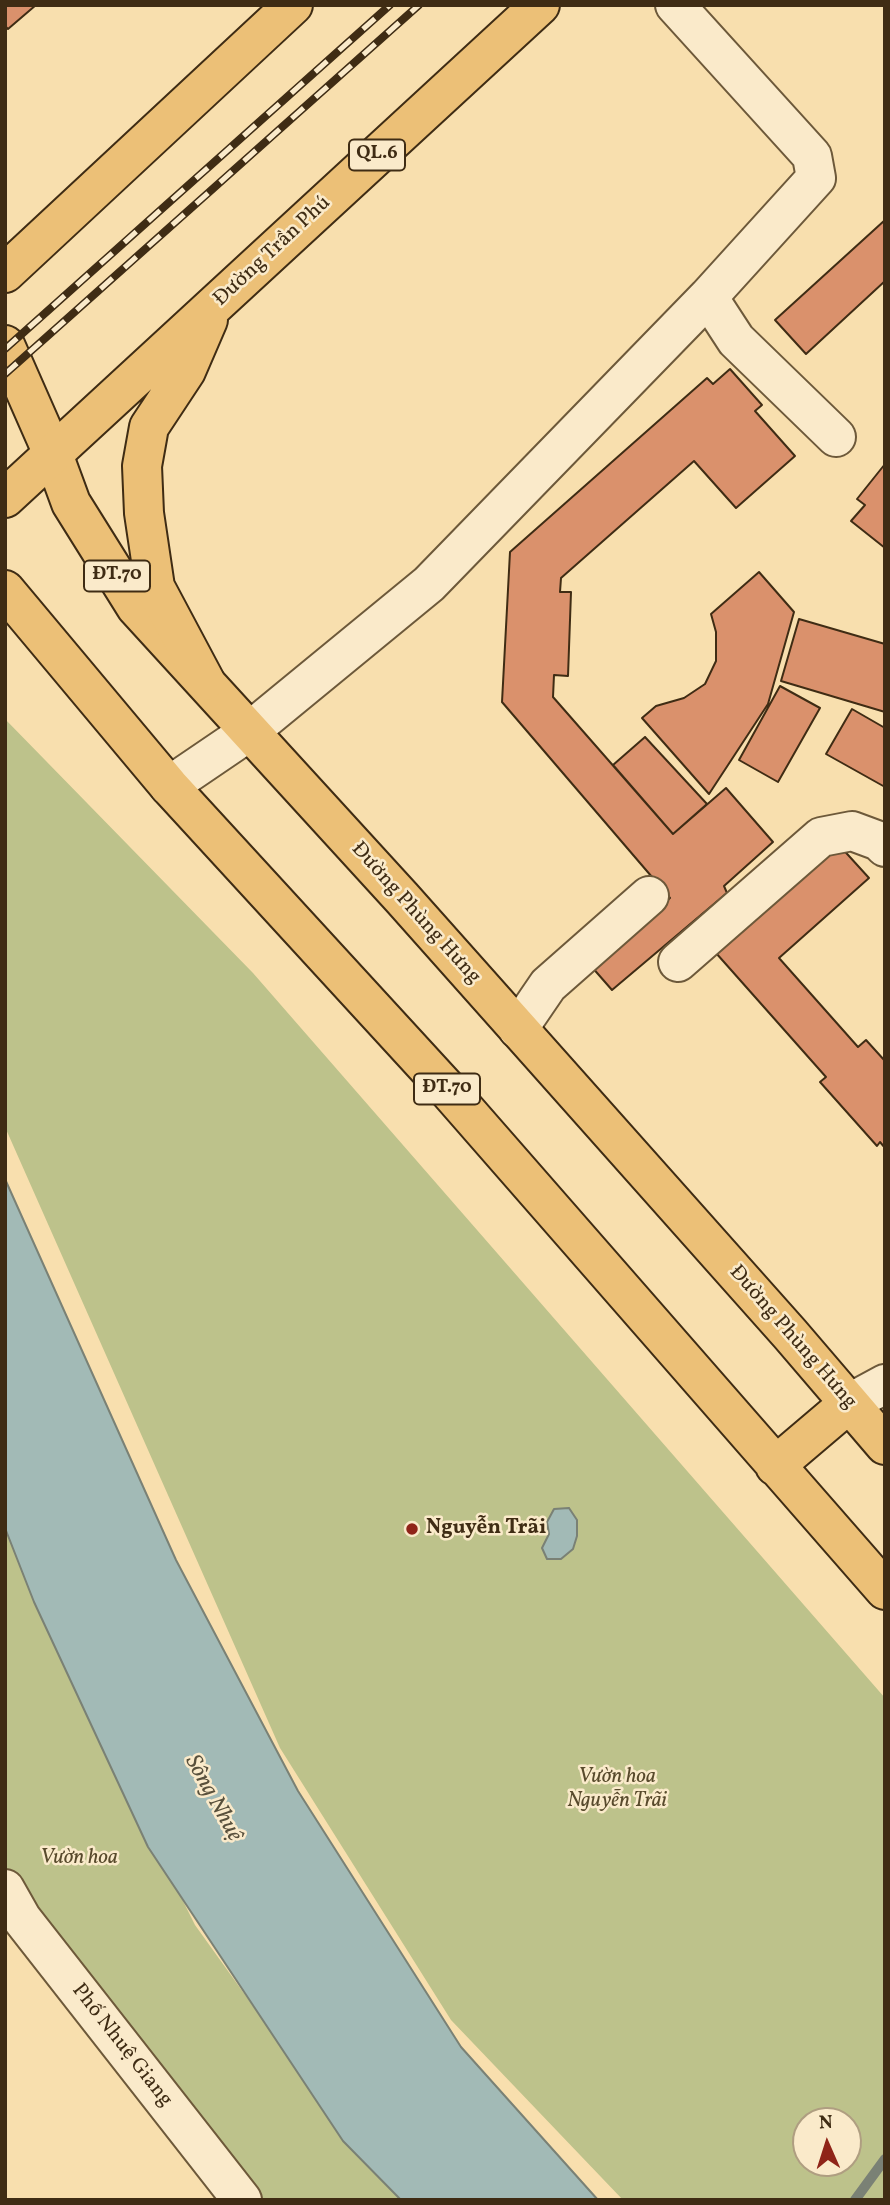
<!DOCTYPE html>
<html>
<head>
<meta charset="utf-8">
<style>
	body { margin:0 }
	#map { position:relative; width:890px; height:2205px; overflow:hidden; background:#f8dfae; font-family:Vollkorn,serif }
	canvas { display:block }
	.frame { position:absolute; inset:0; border:7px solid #3f2c14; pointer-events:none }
	.north { position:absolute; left:792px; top:2107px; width:70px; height:70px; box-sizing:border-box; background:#faeaca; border:2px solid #af9e81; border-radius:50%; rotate:357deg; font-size:19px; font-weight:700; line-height:28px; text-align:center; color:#3f2c14 }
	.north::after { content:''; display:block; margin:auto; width:24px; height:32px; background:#8f2418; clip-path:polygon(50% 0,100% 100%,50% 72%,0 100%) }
</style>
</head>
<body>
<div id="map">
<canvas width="890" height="2205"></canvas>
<div class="frame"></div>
<div class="north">N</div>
</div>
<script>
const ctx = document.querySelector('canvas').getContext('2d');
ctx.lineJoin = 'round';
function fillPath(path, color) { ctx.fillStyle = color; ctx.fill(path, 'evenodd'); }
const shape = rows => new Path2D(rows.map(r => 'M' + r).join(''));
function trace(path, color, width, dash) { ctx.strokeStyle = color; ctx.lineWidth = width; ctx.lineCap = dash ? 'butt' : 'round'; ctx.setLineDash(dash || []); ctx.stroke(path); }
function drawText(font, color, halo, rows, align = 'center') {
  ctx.font = font + ' Vollkorn,serif'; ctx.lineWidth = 5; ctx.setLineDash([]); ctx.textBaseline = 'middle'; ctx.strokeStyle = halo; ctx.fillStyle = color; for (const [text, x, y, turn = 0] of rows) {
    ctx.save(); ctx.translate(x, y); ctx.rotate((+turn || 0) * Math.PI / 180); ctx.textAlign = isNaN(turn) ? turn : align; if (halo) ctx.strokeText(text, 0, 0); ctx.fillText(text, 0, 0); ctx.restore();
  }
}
fillPath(shape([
	[5,719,253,973,885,1698,885,2200,623,2200,451,2020,280,1748,5,1127],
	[806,2121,848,2121,848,2163,806,2163],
	[5,1499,75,1685,195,1925,334,2119,401,2200,253,2200,5,1876]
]), '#bdc28b');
const water = shape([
	[5,1179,176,1560,298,1791,461,2047,598,2200,401,2200,343,2141,148,1847,34,1602,5,1528,5,1179],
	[569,1508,577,1520,577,1536,573,1549,561,1559,547,1559,542,1548,549,1534,547,1522,554,1509,569,1508]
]);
fillPath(water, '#a2bab6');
trace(water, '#7a8175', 2);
trace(shape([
	[855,2200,885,2159]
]), '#7a8175', 10);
const building = shape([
	[5,5,36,5,8,29,5,26,5,5],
	[885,220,885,281,806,354,775,320,885,220],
	[730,369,762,405,755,411,795,456,736,508,694,461,561,578,560,592,571,592,568,676,554,675,553,697,673,834,726,788,773,842,724,886,727,893,612,990,591,966,670,898,502,702,510,552,707,378,713,384,730,369],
	[885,464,885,548,851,521,865,505,857,499,885,464],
	[759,572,794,612,768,704,709,794,642,718,656,706,684,698,705,684,716,661,716,632,711,614,759,572],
	[799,619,885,644,885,712,781,681,799,619],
	[780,686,820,708,778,782,739,760,780,686],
	[852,709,885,728,885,787,826,754,852,709],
	[645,737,707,804,673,834,613,765,645,737],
	[839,845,869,878,779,958,858,1047,866,1040,885,1061,885,1148,880,1142,877,1146,820,1082,826,1077,716,953,839,845]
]);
fillPath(building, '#da916c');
trace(building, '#3f2c14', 2);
const minor = shape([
	[675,5,812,156,816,178,708,297,736,340,836,437],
	[169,786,250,731,429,584,708,297],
	[678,962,821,837,852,831,879,841,885,847],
	[518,1029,548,985,649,896],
	[848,1404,885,1384],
	[5,1889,22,1919,242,2200]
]);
const major = shape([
	[5,345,53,454,71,503,136,607,402,898,790,1334,885,1445],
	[5,590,169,786,448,1090,885,1590],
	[775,1466,848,1404]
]);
const highway = shape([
	[5,273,293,5],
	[5,498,540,5],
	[205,681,155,587,144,513,142,466,149,427,186,371,208,320]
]);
trace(minor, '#6d593a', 42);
trace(major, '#3f2c14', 42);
trace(highway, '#3f2c14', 42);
trace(minor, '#faeaca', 38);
trace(major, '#ecc077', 38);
trace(highway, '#ecc077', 38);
const rail = shape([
	[5,349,390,5],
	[5,374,419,5]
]);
trace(rail, '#3f2c14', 8);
trace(rail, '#faeaca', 5, [16]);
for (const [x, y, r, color] of [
	[412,1529,7,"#8f2418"]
]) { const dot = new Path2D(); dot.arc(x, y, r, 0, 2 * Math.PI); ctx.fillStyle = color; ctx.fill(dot); trace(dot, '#faeaca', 2.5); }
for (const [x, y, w] of [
	[377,155,56],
	[117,576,66],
	[447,1089,66]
]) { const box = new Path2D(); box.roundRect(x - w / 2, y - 15.5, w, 31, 5); ctx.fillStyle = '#faeaca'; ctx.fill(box); trace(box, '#3f2c14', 2); }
drawText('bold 19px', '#3f2c14', null, [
	["QL.6",377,155],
	["ĐT.70",117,576],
	["ĐT.70",447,1089]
]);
drawText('21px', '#3f2c14', '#faeaca', [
	["Đường Trần Phú",273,252,-43],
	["Đường Phùng Hưng",415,914,48],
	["Đường Phùng Hưng",792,1338,49],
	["Phố Nhuệ Giang",121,2046,52]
]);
drawText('bold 21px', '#3f2c14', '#faeaca', [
	["Nguyễn Trãi",426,1529]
], 'left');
drawText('italic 21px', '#584a2c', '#faeaca', [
	["Vườn hoa",617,1778],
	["Nguyễn Trãi",617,1802],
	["Vườn hoa",79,1859]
]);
drawText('italic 23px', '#58503c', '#faeaca', [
	["Sông Nhuệ",212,1799,61]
]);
</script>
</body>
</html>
